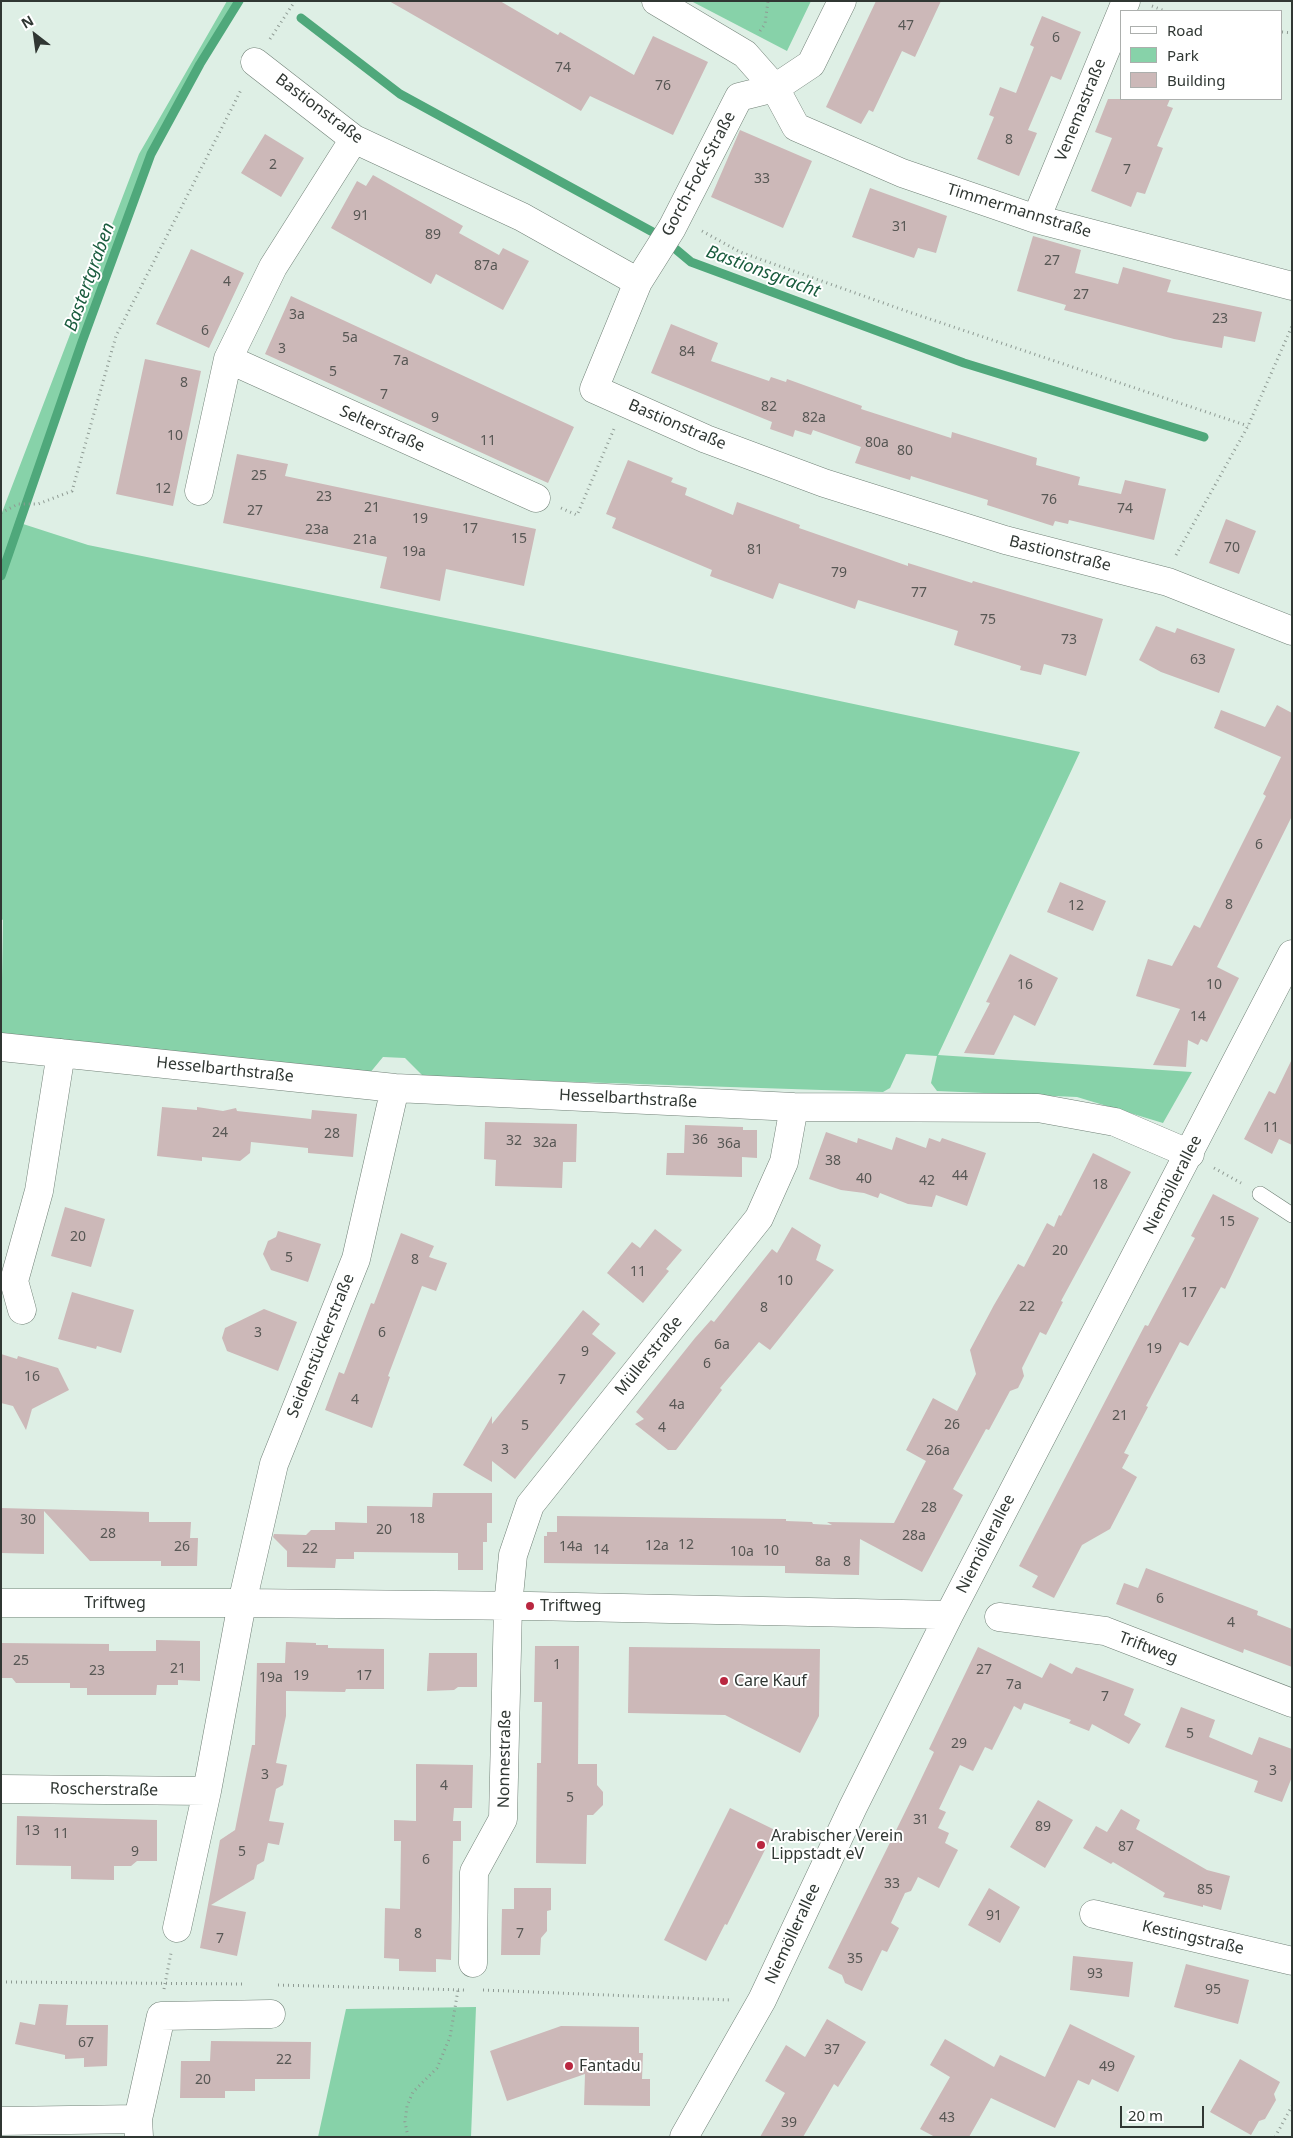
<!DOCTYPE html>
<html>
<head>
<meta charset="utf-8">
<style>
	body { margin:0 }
	#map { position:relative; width:1293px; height:2138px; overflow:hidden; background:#deefe5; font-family:"Noto Sans",sans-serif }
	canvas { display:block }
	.frame { position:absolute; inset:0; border:2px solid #303733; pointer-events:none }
	.legend { position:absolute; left:1120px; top:10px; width:162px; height:90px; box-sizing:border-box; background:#fff; border:1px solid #acafad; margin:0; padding:6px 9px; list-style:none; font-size:15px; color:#303733 }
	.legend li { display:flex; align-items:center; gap:10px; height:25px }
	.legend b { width:25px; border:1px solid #acafad }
	.north { position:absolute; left:10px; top:10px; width:50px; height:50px; -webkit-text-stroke:4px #fff; paint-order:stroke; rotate:330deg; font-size:14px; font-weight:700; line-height:20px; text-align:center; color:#303733 }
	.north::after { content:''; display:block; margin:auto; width:18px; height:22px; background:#303733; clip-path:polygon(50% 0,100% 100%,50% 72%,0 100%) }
	.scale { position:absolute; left:1120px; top:2106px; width:84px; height:22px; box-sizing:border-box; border:2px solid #303733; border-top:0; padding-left:6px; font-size:15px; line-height:18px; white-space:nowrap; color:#303733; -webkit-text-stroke:4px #fff; paint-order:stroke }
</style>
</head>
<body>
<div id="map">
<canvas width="1293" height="2138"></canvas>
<div class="frame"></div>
<ul class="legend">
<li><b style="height:6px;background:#fff"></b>Road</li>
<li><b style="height:14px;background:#87d2a9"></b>Park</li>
<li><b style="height:14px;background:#ccb8b8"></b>Building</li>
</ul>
<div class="north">N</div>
<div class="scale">20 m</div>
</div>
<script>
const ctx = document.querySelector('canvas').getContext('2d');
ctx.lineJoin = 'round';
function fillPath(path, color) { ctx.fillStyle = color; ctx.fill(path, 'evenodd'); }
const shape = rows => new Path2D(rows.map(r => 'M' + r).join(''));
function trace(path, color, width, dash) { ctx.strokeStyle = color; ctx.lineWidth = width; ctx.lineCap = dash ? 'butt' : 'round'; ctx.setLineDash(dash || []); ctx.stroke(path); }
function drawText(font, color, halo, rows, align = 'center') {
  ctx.font = font + ' "Noto Sans",sans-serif'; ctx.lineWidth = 4; ctx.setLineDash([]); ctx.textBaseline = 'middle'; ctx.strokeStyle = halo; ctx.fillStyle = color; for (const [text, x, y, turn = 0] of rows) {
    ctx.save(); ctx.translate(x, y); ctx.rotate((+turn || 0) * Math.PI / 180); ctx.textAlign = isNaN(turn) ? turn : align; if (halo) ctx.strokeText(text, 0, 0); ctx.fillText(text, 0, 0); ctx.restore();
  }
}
fillPath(shape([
	[227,1,239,1,200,64,151,154,82,342,20,523,88,545,519,633,1080,752,938,1055,1192,1072,1163,1123,1077,1097,937,1091,931,1083,937,1056,906,1054,890,1088,883,1092,424,1077,405,1058,383,1057,369,1074,1,1036,3,920,1,919,1,515,139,154],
	[691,1,811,1,787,51],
	[476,2007,471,2137,318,2137,346,2009]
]), '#87d2a9');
trace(shape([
	[301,18,400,94,660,236,691,262,964,363,1204,437],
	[1,576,82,342,151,154,200,64,239,1]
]), '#4fa87b', 9);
fillPath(shape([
	[389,1,500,1,558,35,560,32,634,75,653,36,708,62,673,135,590,96,581,111],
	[876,1,941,1,915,57,902,51,873,112,869,110,861,124,826,107],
	[1042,16,1081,32,1061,80,1051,76,1028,130,1037,133,1019,176,977,159,994,117,989,115,1000,87,1016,93,1034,47,1030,45],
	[1108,99,1170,99,1167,106,1173,108,1157,146,1163,148,1145,194,1137,192,1131,207,1091,191,1112,138,1095,132],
	[740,130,812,161,783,228,711,197],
	[265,134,304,158,281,197,241,173],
	[373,175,463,226,459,233,499,255,503,248,529,261,503,310,436,274,431,284,331,228,357,181,366,186],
	[870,188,947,216,936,253,918,248,914,258,852,237],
	[1033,236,1081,250,1075,273,1118,284,1123,267,1171,280,1167,292,1262,312,1255,342,1224,336,1222,348,1174,339,1064,310,1066,305,1017,291],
	[191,249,244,273,209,348,156,324],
	[291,296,574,427,548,483,265,354],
	[671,324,718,343,711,361,769,381,771,377,786,382,787,379,862,406,861,409,951,438,952,432,1037,458,1036,465,1080,477,1078,485,1121,494,1125,480,1166,489,1154,540,1069,520,1068,524,1055,521,1053,526,987,505,988,500,911,476,910,480,855,463,861,447,813,430,811,435,795,430,793,437,770,429,772,422,651,373],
	[145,359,201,371,173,506,116,494],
	[237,454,288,464,285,476,536,529,524,586,446,569,440,601,380,588,387,557,223,523],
	[628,460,673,478,671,482,687,488,685,495,733,515,737,502,800,525,799,528,908,566,908,563,972,583,973,581,1103,619,1086,676,1044,664,1041,675,1020,670,1021,666,954,645,958,631,858,600,855,609,779,583,773,599,710,576,712,570,612,528,616,518,606,514],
	[1226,519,1256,531,1239,574,1209,563],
	[1156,626,1175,633,1177,628,1235,649,1219,693,1161,672,1139,660],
	[1277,705,1292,713,1292,816,1217,967,1239,978,1207,1042,1201,1039,1198,1045,1188,1040,1186,1067,1153,1065,1180,1009,1136,996,1148,959,1172,966,1194,925,1200,928,1266,796,1263,794,1281,757,1214,728,1221,710,1265,727],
	[1060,882,1106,901,1093,931,1047,912],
	[1010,954,1058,978,1035,1026,1014,1015,994,1055,964,1053,990,1003,986,1002],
	[1292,1059,1292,1145,1279,1139,1272,1154,1244,1139,1269,1091,1275,1094],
	[162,1107,197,1110,197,1107,223,1111,236,1108,237,1111,311,1119,312,1110,357,1114,353,1157,308,1153,308,1148,251,1142,250,1153,240,1161,202,1157,202,1161,157,1156],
	[485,1122,577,1124,576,1162,563,1162,562,1188,495,1186,496,1160,484,1159],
	[685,1125,743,1127,743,1130,757,1130,757,1158,742,1157,742,1177,666,1175,667,1153,684,1153],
	[826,1132,857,1143,858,1138,892,1150,896,1137,926,1148,929,1138,940,1142,942,1138,986,1153,967,1206,936,1195,932,1207,908,1204,880,1193,878,1198,864,1193,841,1190,809,1179],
	[1093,1153,1131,1172,1061,1301,1063,1302,1046,1335,1040,1332,1022,1368,1024,1376,1018,1388,1010,1391,989,1430,986,1429,953,1489,963,1495,922,1572,860,1539,859,1575,785,1573,785,1566,544,1563,544,1536,547,1536,547,1532,557,1532,557,1516,786,1519,786,1521,812,1522,813,1524,832,1525,827,1522,894,1523,926,1461,906,1450,933,1398,957,1411,976,1374,970,1350,994,1305,1018,1264,1024,1267,1047,1223,1054,1227,1059,1215,1061,1216],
	[1213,1194,1259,1218,1225,1289,1221,1287,1188,1346,1180,1342,1146,1406,1148,1407,1124,1453,1129,1455,1122,1468,1137,1477,1110,1529,1082,1545,1054,1598,1032,1587,1038,1576,1019,1566,1145,1325,1148,1326,1195,1238,1191,1236],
	[65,1207,105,1219,91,1267,51,1256],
	[792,1227,821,1245,816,1260,834,1270,770,1350,759,1342,720,1388,722,1390,676,1450,668,1450,635,1424,644,1419,636,1412,695,1338,711,1320,714,1322,772,1249,777,1253],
	[655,1229,682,1250,666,1269,669,1271,643,1303,607,1273,632,1242,640,1248],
	[278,1231,321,1244,308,1282,271,1270,263,1254,268,1241,276,1237],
	[401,1233,434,1246,429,1257,447,1263,436,1291,422,1286,388,1376,390,1377,372,1428,325,1410,339,1372,344,1374,371,1303,374,1304],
	[72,1292,134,1310,121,1353,97,1346,96,1349,58,1339],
	[264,1309,297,1322,278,1371,227,1351,222,1338,225,1328],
	[583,1310,600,1324,592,1334,616,1353,515,1479,492,1461,492,1482,463,1465,492,1416,492,1424],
	[1,1354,17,1359,18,1356,58,1368,69,1390,32,1409,26,1430,13,1406,1,1403],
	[433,1493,492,1493,492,1523,487,1523,487,1542,483,1542,483,1570,458,1570,458,1553,354,1552,354,1559,336,1559,335,1568,287,1567,287,1551,273,1537,274,1534,306,1535,311,1530,335,1530,335,1522,367,1523,367,1506,432,1507],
	[1,1508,149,1512,149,1522,191,1522,190,1538,198,1538,197,1566,161,1566,161,1561,90,1561,44,1511,44,1554,1,1553],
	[1146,1568,1258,1611,1257,1615,1292,1629,1292,1667,1244,1649,1243,1653,1116,1604,1124,1583,1138,1588],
	[156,1640,200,1641,200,1681,178,1680,178,1685,157,1685,156,1695,87,1695,87,1688,70,1688,70,1683,16,1683,12,1678,1,1678,1,1643,109,1644,109,1651,156,1651],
	[286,1642,316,1643,316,1645,328,1645,328,1648,384,1649,384,1689,346,1689,345,1692,286,1691,286,1716,276,1763,287,1765,283,1785,276,1789,269,1821,284,1823,279,1845,268,1843,264,1861,257,1865,254,1879,211,1905,246,1912,237,1956,200,1948,220,1840,235,1830,252,1745,255,1745,257,1663,285,1663],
	[535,1646,579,1646,578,1764,597,1764,597,1785,603,1792,603,1805,593,1815,587,1815,586,1864,536,1863,537,1763,541,1763,542,1702,534,1702],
	[629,1647,820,1649,819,1716,800,1753,725,1715,628,1713],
	[978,1647,1042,1678,1050,1663,1072,1674,1076,1667,1134,1689,1124,1715,1141,1724,1129,1744,1092,1724,1089,1731,1069,1723,1071,1720,1024,1703,1021,1710,1014,1706,992,1750,985,1747,973,1771,960,1765,939,1809,946,1812,938,1828,949,1833,945,1843,958,1850,939,1888,918,1877,911,1891,905,1893,891,1923,899,1928,887,1952,882,1950,862,1991,845,1983,842,1975,828,1968,913,1796,934,1752,929,1749],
	[429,1653,477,1653,477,1687,458,1687,454,1690,427,1691],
	[1181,1707,1215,1720,1209,1737,1252,1755,1259,1737,1292,1749,1292,1777,1282,1802,1254,1792,1258,1781,1165,1747],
	[416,1764,473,1765,472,1808,454,1808,453,1821,461,1821,461,1841,453,1841,451,1960,436,1959,436,1972,399,1971,399,1959,384,1958,385,1908,400,1909,401,1841,394,1841,394,1820,416,1821],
	[1038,1800,1073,1820,1045,1868,1010,1847],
	[730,1808,775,1830,727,1925,725,1924,706,1961,664,1940],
	[1121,1809,1140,1820,1136,1829,1207,1870,1230,1876,1221,1910,1203,1905,1203,1907,1163,1897,1165,1893,1113,1862,1111,1864,1083,1848,1096,1826,1107,1832],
	[17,1816,157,1820,157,1861,137,1861,131,1866,114,1866,114,1880,71,1879,71,1866,16,1865],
	[514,1888,551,1888,551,1910,547,1911,547,1931,541,1938,540,1955,501,1955,502,1909,514,1909],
	[989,1888,1020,1907,1000,1943,968,1925],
	[1073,1956,1133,1962,1129,1997,1070,1990],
	[1186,1964,1249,1980,1238,2024,1174,2007],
	[39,2004,68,2005,66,2025,108,2025,107,2066,84,2067,84,2058,65,2059,65,2055,15,2044,20,2022,35,2025],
	[827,2019,866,2042,838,2087,834,2084,803,2137,760,2137,785,2093,765,2081,786,2045,805,2057],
	[1070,2024,1135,2056,1118,2092,1092,2079,1089,2085,1078,2080,1055,2128,991,2098,969,2137,935,2137,920,2129,950,2077,930,2065,945,2039,994,2067,1000,2055,1045,2077],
	[561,2026,639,2027,639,2053,643,2053,642,2079,650,2079,650,2106,584,2105,585,2074,507,2101,490,2051],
	[211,2041,311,2042,310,2079,255,2079,255,2091,225,2091,225,2098,180,2098,181,2061,210,2061],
	[1240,2059,1280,2082,1274,2094,1276,2100,1265,2119,1259,2121,1251,2135,1210,2112]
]), '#ccb8b8');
const lane = shape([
	[1260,1194,1292,1215]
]);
const street = shape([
	[656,1,745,54,775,88,796,127,902,173,1036,219,1292,286],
	[842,1,811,64,775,88,739,97,672,228,638,282,594,389,706,439,824,483,1005,540,1168,582,1292,631],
	[255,62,354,139,522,217,638,282],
	[1036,219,1126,1],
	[228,359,536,498],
	[199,491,228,359,273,267,354,139],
	[1,1047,395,1088,794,1107,1038,1108,1115,1122,1190,1154],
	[22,1310,14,1281,39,1191,61,1053],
	[1,1603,242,1603,530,1606,949,1615],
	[999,1617,1105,1631,1292,1703],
	[1,1789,207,1791],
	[1094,1914,1292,1961],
	[177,1928,207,1791,242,1603,274,1464,356,1259,395,1088],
	[473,1963,474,1872,503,1819,508,1606,513,1555,530,1505,759,1218,784,1162,794,1107],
	[1,2121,138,2119],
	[139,2137,138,2119,161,2016,271,2014],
	[684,2137,762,2000,853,1807,949,1615,1292,954]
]);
trace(lane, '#718177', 16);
trace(street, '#718177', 29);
trace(shape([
	[1152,6,1165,11],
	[760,31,765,24,768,1],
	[1282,32,1292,33],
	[270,39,295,1],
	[702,231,740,252,906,311,1248,426],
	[561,508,577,515,614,429],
	[1,513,18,504,38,504,72,491,116,336,242,88],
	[1176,555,1248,426,1292,326],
	[1214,1168,1241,1183],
	[1,1982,244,1984],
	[278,1985,464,1990],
	[164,1989,171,1953],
	[483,1990,731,2000],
	[408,2137,405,2122,407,2106,413,2092,437,2068,450,2037,458,1990],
	[1275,2137,1292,2106]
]), '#8e9a93', 3, [1, 4]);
trace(lane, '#fff', 15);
trace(street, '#fff', 28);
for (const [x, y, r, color] of [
	[530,1606,5,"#b92740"],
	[724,1681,5,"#b92740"],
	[761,1845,5,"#b92740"],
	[569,2066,5,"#b92740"]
]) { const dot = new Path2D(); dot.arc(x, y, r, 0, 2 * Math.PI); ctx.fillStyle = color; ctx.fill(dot); trace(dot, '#fff', 2); }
drawText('14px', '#575754', null, [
	["47",906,26],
	["6",1056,38],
	["74",563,68],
	["76",663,86],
	["8",1009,140],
	["2",273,165],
	["7",1127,170],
	["33",762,179],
	["91",361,216],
	["31",900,227],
	["89",433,235],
	["27",1052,261],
	["87a",486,266],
	["4",227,282],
	["27",1081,295],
	["3a",297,315],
	["23",1220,319],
	["6",205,331],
	["5a",350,338],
	["3",282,349],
	["84",687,352],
	["7a",401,361],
	["5",333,372],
	["8",184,383],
	["7",384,395],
	["82",769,407],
	["9",435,418],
	["82a",814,418],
	["10",175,436],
	["11",488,441],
	["80a",877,443],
	["80",905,451],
	["25",259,476],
	["12",163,489],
	["23",324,497],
	["76",1049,500],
	["21",372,508],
	["74",1125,509],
	["27",255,511],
	["19",420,519],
	["17",470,529],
	["23a",317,530],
	["15",519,539],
	["21a",365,540],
	["70",1232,548],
	["81",755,550],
	["19a",414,552],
	["79",839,573],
	["77",919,593],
	["75",988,620],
	["73",1069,640],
	["63",1198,660],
	["6",1259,845],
	["8",1229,905],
	["12",1076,906],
	["16",1025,985],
	["10",1214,985],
	["14",1198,1017],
	["11",1271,1128],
	["24",220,1133],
	["28",332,1134],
	["36",700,1140],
	["32",514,1141],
	["32a",545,1143],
	["36a",729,1144],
	["38",833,1161],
	["44",960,1176],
	["40",864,1179],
	["42",927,1181],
	["18",1100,1185],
	["15",1227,1222],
	["20",78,1237],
	["20",1060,1251],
	["5",289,1258],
	["8",415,1260],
	["11",638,1272],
	["10",785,1281],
	["17",1189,1293],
	["22",1027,1307],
	["8",764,1308],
	["3",258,1333],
	["6",382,1333],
	["6a",722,1345],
	["19",1154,1349],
	["9",585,1352],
	["6",707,1364],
	["16",32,1377],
	["7",562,1380],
	["4",355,1400],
	["4a",677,1405],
	["21",1120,1416],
	["26",952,1425],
	["5",525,1426],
	["4",662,1428],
	["3",505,1450],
	["26a",938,1451],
	["28",929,1508],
	["18",417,1519],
	["30",28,1520],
	["20",384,1530],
	["28",108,1534],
	["28a",914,1536],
	["12",686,1545],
	["12a",657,1546],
	["26",182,1547],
	["14a",571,1547],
	["22",310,1549],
	["14",601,1550],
	["10",771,1551],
	["10a",742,1552],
	["8a",823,1562],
	["8",847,1562],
	["6",1160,1599],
	["4",1231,1623],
	["25",21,1661],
	["1",557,1665],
	["21",178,1669],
	["27",984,1670],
	["23",97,1671],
	["19",301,1676],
	["17",364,1676],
	["19a",271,1678],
	["7a",1014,1685],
	["7",1105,1697],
	["5",1190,1734],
	["29",959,1744],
	["3",1273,1771],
	["3",265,1775],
	["4",444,1786],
	["5",570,1798],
	["31",921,1820],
	["89",1043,1827],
	["13",32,1831],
	["11",61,1834],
	["87",1126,1847],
	["9",135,1852],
	["5",242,1852],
	["6",426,1860],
	["33",892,1884],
	["85",1205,1890],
	["91",994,1916],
	["8",418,1934],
	["7",520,1934],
	["7",220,1939],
	["35",855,1959],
	["93",1095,1974],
	["95",1213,1990],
	["67",86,2043],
	["37",832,2050],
	["22",284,2060],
	["49",1107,2067],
	["20",203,2080],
	["43",947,2118],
	["39",789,2123]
]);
drawText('16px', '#303733', '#fff', [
	["Bastionstraße",319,109,37],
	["Venemastraße",1081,110,-68],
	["Gorch-Fock-Straße",699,174,-62],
	["Timmermannstraße",1019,211,17],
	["Bastionstraße",677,425,23],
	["Selterstraße",382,429,24],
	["Bastionstraße",1060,554,14],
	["Hesselbarthstraße",225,1070,6],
	["Hesselbarthstraße",628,1099,3],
	["Niemöllerallee",1173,1185,-63],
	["Seidenstückerstraße",321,1346,-68],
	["Müllerstraße",649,1356,-51],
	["Niemöllerallee",986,1544,-63],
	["Triftweg",115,1603],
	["Triftweg",1148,1648,21],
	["Nonnestraße",505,1759,-89],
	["Roscherstraße",104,1790,1],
	["Niemöllerallee",793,1934,-65],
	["Kestingstraße",1193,1938,13]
]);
drawText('16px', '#303733', '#fff', [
	["Triftweg",540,1606],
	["Care Kauf",734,1681],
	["Arabischer Verein",771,1836],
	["Lippstadt eV",771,1854],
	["Fantadu",579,2066]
], 'left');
drawText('italic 18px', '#1a5c3e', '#fff', [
	["Bastionsgracht",763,272,20],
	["Bastertgraben",90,277,-70]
]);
</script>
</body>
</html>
